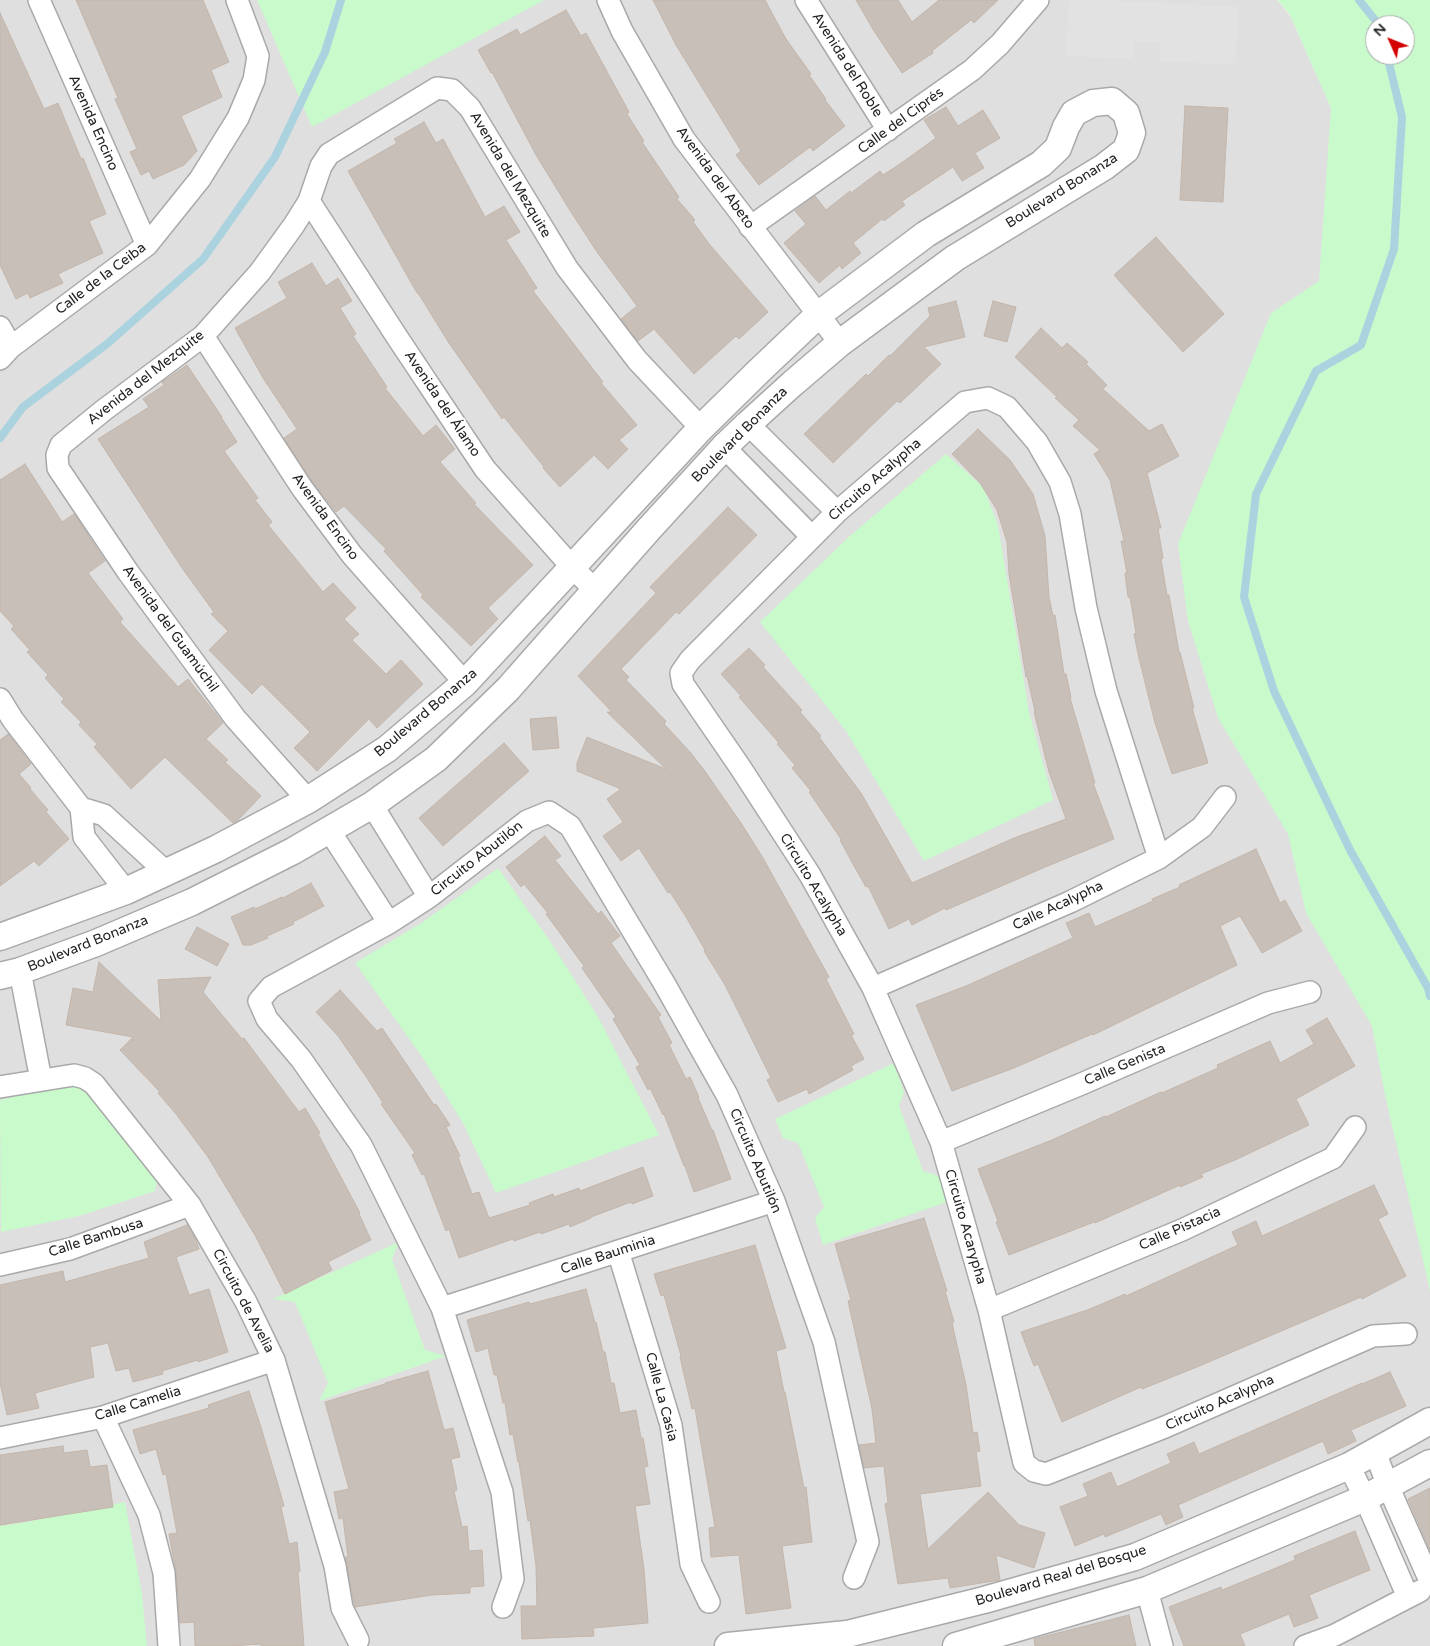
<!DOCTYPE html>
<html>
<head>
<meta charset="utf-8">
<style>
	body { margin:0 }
	#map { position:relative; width:1430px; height:1646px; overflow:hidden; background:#f2efe9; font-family:"Varela Round",sans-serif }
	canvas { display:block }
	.north { position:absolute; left:1365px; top:15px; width:50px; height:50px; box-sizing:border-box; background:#fff; border:1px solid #a7a7a7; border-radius:50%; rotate:314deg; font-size:14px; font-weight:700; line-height:20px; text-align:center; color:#222 }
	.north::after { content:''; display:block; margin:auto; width:18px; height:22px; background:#d40000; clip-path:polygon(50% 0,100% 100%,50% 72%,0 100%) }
</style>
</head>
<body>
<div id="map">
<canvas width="1430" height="1646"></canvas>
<div class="north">N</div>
</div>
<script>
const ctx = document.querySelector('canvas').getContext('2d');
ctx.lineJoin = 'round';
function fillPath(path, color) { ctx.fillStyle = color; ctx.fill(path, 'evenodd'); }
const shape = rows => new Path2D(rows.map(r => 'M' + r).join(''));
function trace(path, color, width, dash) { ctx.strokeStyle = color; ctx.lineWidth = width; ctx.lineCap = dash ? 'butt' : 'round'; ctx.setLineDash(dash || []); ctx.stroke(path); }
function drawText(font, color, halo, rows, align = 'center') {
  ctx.font = font + ' "Varela Round",sans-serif'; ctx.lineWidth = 4; ctx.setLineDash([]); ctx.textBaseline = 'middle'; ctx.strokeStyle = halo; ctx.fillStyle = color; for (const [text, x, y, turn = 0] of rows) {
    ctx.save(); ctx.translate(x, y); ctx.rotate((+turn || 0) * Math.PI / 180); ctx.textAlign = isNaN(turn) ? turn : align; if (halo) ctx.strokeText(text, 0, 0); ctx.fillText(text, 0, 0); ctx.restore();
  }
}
fillPath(shape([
	[0,0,1277,0,1291,17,1332,110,1372,1022,1430,1274,1430,1646,0,1646]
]), '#e0dfdf');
fillPath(shape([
	[257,0,544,0,312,127],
	[1278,0,1430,0,1430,1291,1385,1095,1372,1026,1306,913,1288,834,1218,718,1188,621,1178,544,1271,313,1319,281,1331,108,1290,15],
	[1375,25,1405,25,1405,55,1375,55],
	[946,454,983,487,998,525,1029,712,1053,800,924,861,846,731,760,622,851,535],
	[498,868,550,941,598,1017,659,1135,496,1193,464,1125,425,1061,355,963,423,922],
	[894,1063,904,1092,899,1106,923,1171,942,1177,950,1201,823,1245,815,1218,824,1207,798,1143,783,1138,775,1119],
	[72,1083,89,1088,158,1176,155,1191,79,1216,1,1232,0,1100],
	[399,1242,392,1259,425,1350,446,1356,319,1401,328,1383,295,1302,273,1299],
	[125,1502,142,1594,147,1646,0,1646,0,1526,21,1523]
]), '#c8facc');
fillPath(shape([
	[1069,0,1103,0,1239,7,1235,65,1159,61,1160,43,1134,42,1133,59,1066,56]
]), '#e2e2e2');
trace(shape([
	[1359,0,1379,25],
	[1387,55,1402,117,1394,249,1361,345,1316,371,1256,494,1244,597,1274,691,1350,850,1428,988,1430,996],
	[0,438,23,407,107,344,203,259,275,157,325,52,341,0]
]), '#aad3df', 8);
const building = shape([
	[76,0,203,0,229,62,211,70,222,97,181,116,197,151,184,165,153,179,149,171,141,175,130,152,137,149,115,99,118,98,76,0],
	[653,0,765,0,786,39,811,74,809,75,826,99,825,100,845,126,813,151,810,147,759,185,736,155,741,151,676,45,653,0],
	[856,0,898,0,912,22,939,0,998,0,974,23,971,20,932,51,933,53,902,73,874,31,856,0],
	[566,10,581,36,586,33,629,112,627,114,644,141,642,142,679,197,677,199,695,220,693,222,710,245,768,312,739,339,736,336,694,374,654,329,638,341,621,319,637,306,597,252,571,212,536,155,492,72,491,73,478,50,517,29,520,35,566,10],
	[0,13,44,109,58,103,81,159,83,158,106,214,89,221,103,253,58,274,63,283,30,298,28,293,16,299,0,265,0,13],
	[1185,106,1228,108,1223,202,1180,200,1185,106],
	[946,107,958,126,983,110,1000,138,975,153,984,168,962,181,953,167,902,201,905,205,884,221,882,219,853,243,861,253,842,269,840,265,819,283,784,243,806,224,795,211,815,196,826,210,850,191,851,193,880,171,883,175,900,164,936,138,924,120,946,107],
	[424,122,436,143,443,139,485,217,504,206,520,232,506,240,537,288,533,291,603,382,601,383,637,425,619,440,628,449,608,469,594,455,560,487,543,468,544,467,504,417,502,419,449,343,418,293,417,293,348,171,397,143,394,139,424,122],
	[1156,237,1224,314,1183,352,1114,275,1156,237],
	[312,263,326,286,338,278,352,301,340,308,356,334,353,336,387,387,385,388,423,436,436,425,455,449,440,462,476,503,474,504,533,565,488,608,498,619,471,646,421,597,423,595,384,551,386,549,344,506,336,512,312,481,284,438,297,429,263,378,235,328,287,298,278,282,312,263],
	[956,301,965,337,924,347,941,364,900,403,897,401,833,463,804,434,866,374,868,376,889,355,890,356,930,316,928,308,956,301],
	[993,301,1016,307,1007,342,984,336,993,301],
	[1041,328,1062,348,1067,343,1088,362,1086,364,1107,385,1103,389,1149,431,1162,424,1179,456,1147,473,1161,528,1158,528,1163,558,1161,559,1167,595,1169,595,1179,652,1180,652,1194,708,1192,708,1208,763,1172,774,1155,723,1139,658,1134,634,1136,633,1130,597,1128,597,1125,573,1127,573,1121,541,1124,541,1110,480,1094,454,1100,450,1073,426,1079,420,1055,398,1057,397,1015,357,1041,328],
	[187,365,222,417,221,417,237,442,224,451,258,498,255,500,272,522,268,525,323,592,333,583,356,608,344,619,359,634,352,640,386,674,401,660,423,684,377,728,369,719,317,771,294,748,310,732,262,684,252,694,209,650,228,631,211,614,214,612,182,568,98,439,149,407,143,399,164,385,162,382,187,365],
	[978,429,1010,460,1033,494,1045,536,1049,597,1053,616,1055,615,1064,674,1066,674,1071,697,1070,698,1095,783,1093,783,1114,839,1050,865,946,910,945,908,912,925,909,919,889,929,868,886,866,887,854,866,840,840,841,839,809,792,811,791,792,768,795,765,777,744,779,743,739,697,741,696,721,674,749,648,765,665,763,667,802,710,800,712,821,736,819,737,861,793,912,883,1014,838,1066,819,1049,772,1034,712,1035,711,1027,676,1026,677,1009,574,1007,542,997,510,980,483,952,454,978,429],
	[25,464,62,522,74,514,105,561,88,573,123,619,120,622,178,687,188,679,223,723,206,739,228,760,225,762,261,796,237,821,233,823,165,757,131,789,94,747,97,744,79,725,81,722,61,702,64,699,45,678,48,675,27,652,30,650,11,629,14,626,0,611,0,480,25,464],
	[728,507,757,535,679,614,676,612,621,669,629,677,626,680,666,721,664,724,690,752,704,770,741,823,763,858,829,977,826,979,854,1034,851,1035,864,1059,851,1066,853,1070,809,1094,807,1089,778,1102,767,1080,771,1078,740,1015,725,985,704,951,705,950,686,917,670,892,668,893,639,848,621,861,603,836,623,822,607,799,621,789,577,771,577,763,587,737,666,769,607,712,612,712,578,676,656,593,650,587,728,507],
	[556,717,559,748,533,750,530,719,556,717],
	[8,734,31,764,19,774,31,788,30,789,48,810,46,812,69,839,39,866,34,861,0,886,0,740,8,734],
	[504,743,529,771,443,846,419,818,504,743],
	[545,836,561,856,555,860,598,914,601,911,620,936,611,943,661,1015,658,1017,672,1043,669,1045,686,1079,690,1077,699,1097,698,1098,712,1130,713,1130,731,1179,694,1192,685,1166,684,1166,664,1114,663,1115,650,1088,648,1090,636,1067,640,1065,613,1019,616,1017,582,968,584,966,546,914,548,913,524,884,521,887,506,867,545,836],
	[1256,849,1280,903,1285,900,1302,931,1262,953,1240,916,1220,926,1237,965,1093,1035,1092,1034,1014,1068,952,1091,916,1005,966,986,1073,938,1066,923,1089,913,1095,927,1153,901,1152,899,1180,887,1179,885,1256,849],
	[311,883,324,906,293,922,294,924,267,936,268,938,251,945,243,945,231,917,254,907,255,909,282,897,283,898,311,883],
	[197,927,229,944,217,966,185,949,197,927],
	[99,962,161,1021,158,980,211,977,203,992,242,1039,244,1038,299,1112,305,1108,320,1133,318,1134,360,1213,359,1214,371,1240,328,1262,332,1270,285,1294,256,1237,208,1157,176,1114,158,1093,160,1092,120,1050,133,1037,66,1025,73,988,93,992,99,962],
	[340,990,377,1031,382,1028,434,1105,436,1104,450,1125,446,1127,460,1156,458,1157,472,1194,479,1192,489,1218,530,1205,529,1203,553,1194,554,1197,579,1188,580,1191,643,1167,653,1196,632,1204,631,1202,591,1217,591,1218,570,1227,569,1224,541,1234,540,1232,514,1241,513,1239,459,1258,449,1229,446,1231,424,1174,422,1175,412,1155,415,1153,381,1104,383,1103,367,1078,338,1036,316,1012,340,990],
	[1327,1018,1355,1066,1296,1099,1309,1125,1235,1160,1201,1174,1203,1177,1180,1187,1180,1185,1095,1223,1094,1222,1009,1255,996,1222,998,1221,978,1169,1052,1140,1105,1116,1106,1117,1161,1092,1162,1093,1218,1068,1217,1065,1270,1041,1280,1063,1314,1044,1306,1030,1327,1018],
	[1374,1185,1388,1214,1378,1219,1406,1276,1362,1299,1361,1297,1197,1367,1142,1389,1141,1387,1062,1422,1038,1364,1034,1366,1021,1332,1090,1309,1125,1294,1126,1296,1238,1245,1232,1232,1256,1221,1262,1236,1374,1185],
	[924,1218,947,1291,945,1291,954,1322,952,1323,966,1385,973,1433,977,1432,980,1451,976,1452,981,1486,920,1494,928,1549,988,1492,1019,1525,1045,1533,1034,1568,996,1555,1000,1580,950,1588,948,1578,898,1584,885,1504,888,1503,884,1466,864,1468,859,1445,876,1443,872,1409,848,1301,851,1300,835,1244,924,1218],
	[187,1225,195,1238,199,1249,176,1257,189,1295,209,1289,228,1352,198,1362,198,1360,162,1371,163,1374,133,1382,129,1368,116,1371,108,1343,90,1347,94,1377,35,1393,39,1408,7,1415,0,1383,0,1285,63,1271,65,1282,149,1258,144,1242,187,1225],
	[755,1245,786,1348,776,1351,784,1392,785,1392,804,1488,806,1487,812,1542,782,1546,791,1608,746,1614,739,1555,711,1557,709,1528,715,1527,695,1408,692,1409,680,1357,681,1356,664,1295,661,1296,654,1274,755,1245],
	[586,1289,595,1323,596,1322,603,1352,605,1352,611,1383,614,1383,620,1413,636,1410,641,1438,643,1438,648,1466,644,1467,650,1504,635,1506,644,1569,648,1623,593,1628,594,1636,522,1639,521,1606,537,1606,536,1566,530,1520,528,1521,519,1462,518,1462,513,1434,510,1435,505,1403,503,1403,497,1375,494,1375,488,1348,476,1352,467,1320,529,1302,530,1304,586,1289],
	[428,1371,444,1430,453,1428,460,1457,451,1459,457,1490,454,1491,462,1527,467,1526,469,1551,482,1550,484,1586,470,1587,470,1593,432,1595,355,1607,345,1557,348,1557,343,1518,339,1519,334,1492,349,1489,325,1402,385,1384,385,1383,428,1371],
	[1390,1372,1406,1406,1351,1430,1356,1441,1328,1454,1323,1441,1178,1505,1183,1517,1166,1525,1161,1514,1105,1537,1104,1534,1075,1546,1060,1507,1088,1496,1083,1484,1111,1472,1117,1487,1171,1463,1167,1454,1194,1442,1199,1454,1362,1383,1362,1384,1390,1372],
	[249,1391,260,1424,279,1488,284,1506,281,1507,289,1544,297,1542,300,1571,298,1572,304,1646,261,1646,261,1644,229,1646,195,1646,194,1622,180,1623,176,1572,169,1534,177,1533,166,1474,163,1475,156,1449,140,1454,133,1430,209,1408,208,1405,249,1391],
	[63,1446,64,1453,87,1450,90,1467,107,1465,113,1507,0,1525,0,1455,63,1446],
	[1430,1488,1430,1550,1408,1499,1430,1488],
	[1355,1531,1370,1570,1309,1595,1318,1618,1294,1627,1289,1614,1240,1634,1245,1646,1184,1646,1169,1607,1221,1587,1222,1590,1271,1570,1295,1560,1294,1556,1355,1531],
	[1129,1615,1136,1646,1035,1646,1034,1639,1129,1615]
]);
fillPath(building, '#c7bfb8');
trace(building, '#c4b6ab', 1);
const minor = shape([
	[39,0,147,245],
	[608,0,622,31,684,139,840,343],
	[806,0,888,130],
	[309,201,397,337,485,469,572,567,596,591],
	[750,227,972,70,1000,44,1038,0],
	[0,327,11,347],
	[203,336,302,488,352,555,465,683],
	[0,359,11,347,147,245,200,179,238,118,254,80,258,56,237,0],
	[748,424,837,512],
	[724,447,811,536],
	[0,699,13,720,81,808,84,837,126,891],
	[308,800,235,718,128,572,58,468,57,455,61,445,104,410,203,336,260,272,294,225,309,201,321,166,329,154,437,88,452,90,470,108,567,268,637,360,701,428],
	[372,805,429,897],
	[81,808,104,815,166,872],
	[329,830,389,923],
	[1159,858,1106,691,1086,608,1070,514,1060,482,1037,442,1007,407,988,398,965,402,837,512,690,660,681,673,683,684,740,767,810,875,873,988,941,1142,989,1310,1024,1463,1034,1471,1046,1474,1165,1427,1373,1336,1406,1334],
	[20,971,41,1080],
	[873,988,1070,902,1159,858,1202,827,1225,797],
	[0,1087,74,1075,85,1078,94,1084,190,1205,246,1302,274,1360,335,1566,342,1608,358,1640],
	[941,1142,1079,1085,1268,1003,1310,992],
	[618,1251,671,1425,691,1564,709,1602],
	[0,1265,70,1249,190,1205],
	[442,1308,774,1201],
	[989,1310,1182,1230,1333,1158,1355,1127],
	[103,1417,149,1515,164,1573,169,1646],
	[0,1438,103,1417,274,1360],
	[1375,1452,1388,1486,1430,1581],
	[1349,1466,1365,1498,1408,1597],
	[1147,1590,1162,1646],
	[503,1607,513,1579,502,1492,442,1308,361,1145,301,1059,267,1019,259,1001,271,987,389,923,429,897,527,821,549,812,570,826,664,983,727,1095,774,1201,824,1342,868,1542,854,1578],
	[1305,1646,1335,1635,1420,1591]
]);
const tertiary = shape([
	[0,937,126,891,216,849,308,800,387,749,465,683,701,428,760,370,818,315,926,234,1041,164,1058,148,1066,127,1074,113,1093,103,1112,101,1126,113,1132,133,1126,150,1104,167,955,258,840,343,792,384,748,424,724,447,649,529,508,689,436,759,372,805,329,830,293,851,192,902,96,943,20,971,0,976],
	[728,1646,847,1634,984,1600,1135,1557,1349,1466,1430,1421],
	[956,1646,1147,1590,1365,1498,1430,1463]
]);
trace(minor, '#a9a9a9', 24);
trace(tertiary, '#a9a9a9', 29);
trace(minor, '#fff', 21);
trace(tertiary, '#fff', 26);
drawText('14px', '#222', '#fff', [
	["Avenida del Roble",847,65,58],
	["Calle del Ciprés",901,121,-36],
	["Avenida Encino",93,123,66],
	["Avenida del Mezquite",510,175,59],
	["Avenida del Abeto",715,178,54],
	["Boulevard Bonanza",1062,191,-32],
	["Calle de la Ceiba",101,279,-37],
	["Avenida del Mezquite",146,378,-38],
	["Avenida del Álamo",442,404,56],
	["Boulevard Bonanza",740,435,-45],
	["Circuito Acalypha",875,480,-41],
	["Avenida Encino",325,517,54],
	["Avenida del Guamúchil",170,629,54],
	["Boulevard Bonanza",426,713,-40],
	["Circuito Abutilón",477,859,-38],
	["Circuito Acalypha",813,885,59],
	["Calle Acalypha",1058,906,-25],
	["Boulevard Bonanza",88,944,-22],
	["Calle Genista",1125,1065,-23],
	["Circuito Abutilón",755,1161,67],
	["Circuito Acarypha",965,1227,74],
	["Calle Pistacia",1180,1229,-24],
	["Calle Bambusa",96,1238,-18],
	["Calle Bauminia",608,1255,-18],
	["Circuito de Avelia",243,1301,62],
	["Calle La Casia",661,1397,75],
	["Circuito Acalypha",1220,1403,-24],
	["Calle Camelia",138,1404,-17],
	["Boulevard Real del Bosque",1061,1576,-17]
]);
</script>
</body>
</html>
